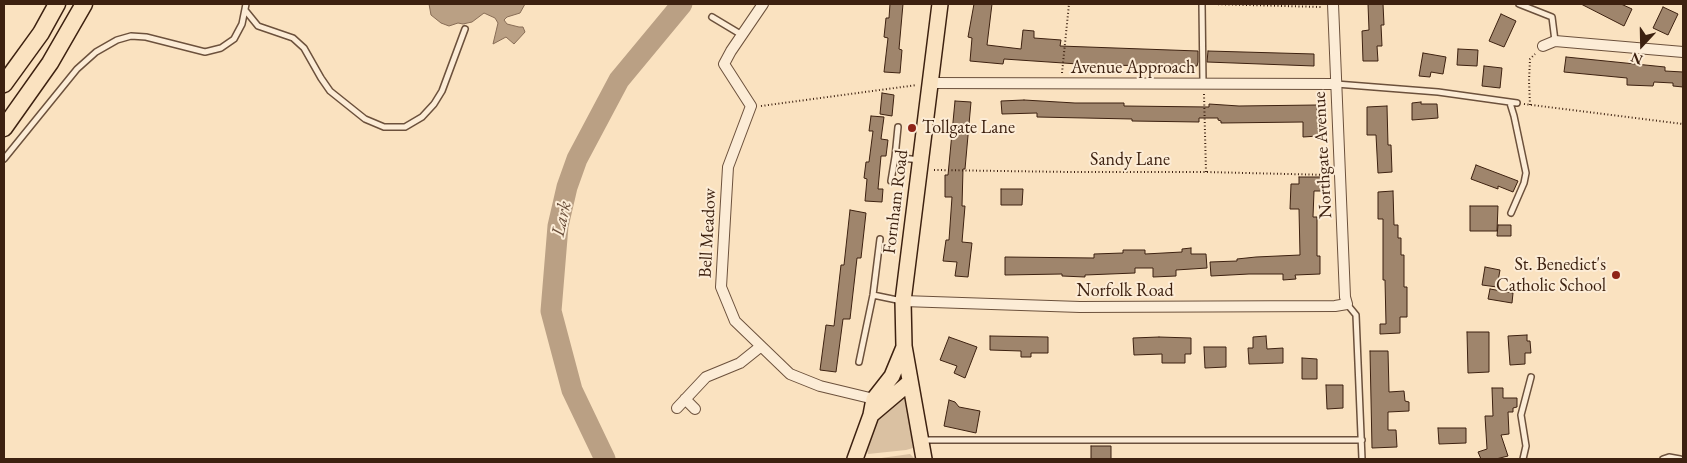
<!DOCTYPE html>
<html>
<head>
<meta charset="utf-8">
<style>
	body { margin:0 }
	#map { position:relative; width:1687px; height:463px; overflow:hidden; background:#fae2c0; font-family:"EB Garamond",serif }
	canvas { display:block }
	.frame { position:absolute; inset:0; border:5px solid #3d2110; pointer-events:none }
	.north { position:absolute; left:1617px; top:20px; width:50px; height:50px; -webkit-text-stroke:4px #fcecd6; paint-order:stroke; rotate:201deg; font-size:14px; font-weight:700; line-height:20px; text-align:center; color:#3d2110 }
	.north::after { content:''; display:block; margin:auto; width:18px; height:22px; background:#3d2110; clip-path:polygon(50% 0,100% 100%,50% 72%,0 100%) }
</style>
</head>
<body>
<div id="map">
<canvas width="1687" height="463"></canvas>
<div class="frame"></div>
<div class="north">N</div>
</div>
<script>
const ctx = document.querySelector('canvas').getContext('2d');
ctx.lineJoin = 'round';
function fillPath(path, color) { ctx.fillStyle = color; ctx.fill(path, 'evenodd'); }
const shape = rows => new Path2D(rows.map(r => 'M' + r).join(''));
function trace(path, color, width, dash) { ctx.strokeStyle = color; ctx.lineWidth = width; ctx.lineCap = dash ? 'butt' : 'round'; ctx.setLineDash(dash || []); ctx.stroke(path); }
function drawText(font, color, halo, rows, align = 'center') {
  ctx.font = font + ' "EB Garamond",serif'; ctx.lineWidth = 4; ctx.setLineDash([]); ctx.textBaseline = 'middle'; ctx.strokeStyle = halo; ctx.fillStyle = color; for (const [text, x, y, turn = 0] of rows) {
    ctx.save(); ctx.translate(x, y); ctx.rotate((+turn || 0) * Math.PI / 180); ctx.textAlign = isNaN(turn) ? turn : align; if (halo) ctx.strokeText(text, 0, 0); ctx.fillText(text, 0, 0); ctx.restore();
  }
}
fillPath(shape([
	[904,390,913,448,906,450,868,454,866,448,880,407],
	[910,454,915,459,874,459]
]), '#dac1a2');
const water = shape([
	[429,4,525,4,520,13,507,17,504,20,507,24,519,27,523,27,525,32,514,44,506,37,493,44,498,23,495,18,484,13,472,22,463,24,458,23,449,26,441,23,431,15,429,4]
]);
fillPath(water, '#baa084');
trace(water, '#886d56', 1);
trace(shape([
	[605,459,572,390,551,311,558,226,567,187,577,159,619,80,682,4]
]), '#baa084', 21);
const building = shape([
	[890,4,903,4,899,49,902,50,900,73,884,72,888,38,884,37,886,18,889,18,890,4],
	[974,4,992,4,987,45,1021,49,1023,30,1034,31,1034,38,1061,40,1060,46,1198,51,1198,62,1197,66,1177,65,1177,66,1093,65,1004,59,1003,64,970,61,972,38,968,37,974,4],
	[1368,4,1383,4,1384,25,1381,25,1382,46,1377,46,1378,61,1363,61,1362,31,1369,30,1368,4],
	[1581,4,1621,4,1632,9,1624,26,1581,4],
	[1663,7,1678,14,1668,35,1653,28,1663,7],
	[1501,14,1516,21,1504,47,1489,41,1501,14],
	[1458,49,1478,50,1477,66,1457,65,1458,49],
	[1208,51,1314,54,1314,66,1207,62,1208,51],
	[1423,53,1446,57,1443,74,1431,72,1430,77,1419,76,1423,53],
	[1566,57,1665,67,1665,71,1683,72,1683,87,1673,86,1673,83,1654,82,1653,86,1627,85,1627,78,1564,72,1566,57],
	[1484,66,1502,68,1500,88,1482,86,1484,66],
	[882,93,894,95,892,116,880,114,882,93],
	[1024,100,1075,103,1124,103,1124,106,1209,107,1209,104,1239,106,1317,105,1318,136,1303,137,1303,122,1221,123,1221,121,1218,120,1218,118,1199,118,1199,122,1132,121,1132,119,1037,117,1037,113,1002,114,1001,101,1024,100],
	[955,101,971,102,965,169,963,169,962,206,965,206,962,242,972,243,968,277,955,276,957,262,943,261,946,240,949,240,952,197,945,197,945,175,948,175,955,101],
	[1421,102,1421,104,1437,104,1438,118,1412,120,1412,103,1421,102],
	[1387,106,1388,145,1391,145,1392,172,1378,173,1376,135,1367,135,1367,107,1387,106],
	[871,116,884,117,881,139,888,140,886,156,881,156,878,189,883,189,882,202,865,201,867,179,864,178,866,162,869,162,873,131,869,131,871,116],
	[1476,165,1518,181,1513,192,1498,186,1498,189,1471,179,1476,165],
	[1299,177,1324,177,1324,191,1314,191,1313,217,1317,217,1317,256,1320,256,1320,274,1295,275,1296,279,1283,280,1283,274,1249,274,1211,276,1210,262,1237,261,1237,259,1256,257,1300,255,1299,209,1290,209,1291,184,1299,184,1299,177],
	[1001,189,1023,189,1022,205,1001,205,1001,189],
	[1393,191,1394,225,1398,225,1398,238,1401,238,1401,255,1404,255,1404,287,1407,287,1407,317,1400,317,1400,333,1380,334,1380,324,1386,324,1385,280,1383,280,1383,219,1378,219,1378,192,1393,191],
	[1470,206,1498,206,1497,231,1470,231,1470,206],
	[850,210,866,213,861,258,857,258,850,319,843,319,836,372,820,370,826,325,834,326,841,265,844,265,850,210],
	[1498,225,1511,225,1511,236,1497,236,1498,225],
	[1191,248,1191,254,1206,254,1207,268,1176,270,1176,276,1153,277,1153,268,1135,268,1135,273,1085,275,1085,277,1062,276,1062,274,1005,275,1005,257,1094,258,1094,254,1123,253,1123,250,1145,250,1145,254,1182,252,1182,249,1191,248],
	[1485,267,1500,270,1497,287,1482,285,1485,267],
	[1490,289,1513,293,1512,303,1488,299,1490,289],
	[1467,332,1489,332,1489,372,1468,373,1467,332],
	[1527,335,1527,341,1530,341,1531,353,1525,353,1525,364,1510,365,1508,336,1527,335],
	[990,336,1048,337,1048,353,1031,353,1031,357,1021,357,1021,351,990,350,990,336],
	[1266,336,1267,349,1283,348,1283,363,1249,364,1248,348,1253,348,1253,337,1266,336],
	[949,337,977,347,965,378,954,373,957,366,940,360,949,337],
	[1159,337,1191,338,1191,354,1185,354,1185,363,1162,363,1162,354,1134,355,1133,338,1159,337],
	[1204,347,1226,347,1226,367,1205,368,1204,347],
	[1370,351,1388,351,1389,392,1404,391,1405,401,1409,402,1409,411,1388,412,1388,430,1396,430,1397,447,1372,448,1370,351],
	[1302,358,1317,359,1317,379,1302,379,1302,358],
	[1326,385,1343,385,1343,408,1327,409,1326,385],
	[1492,388,1503,388,1503,398,1517,398,1517,407,1513,408,1513,412,1508,412,1509,434,1501,435,1508,456,1496,459,1481,459,1478,452,1487,449,1485,416,1493,416,1492,388],
	[949,400,955,402,959,407,980,411,976,433,944,426,949,400],
	[1438,428,1466,428,1466,443,1439,444,1438,428],
	[1091,446,1111,446,1111,459,1091,459,1091,446]
]);
fillPath(building, '#9f856c');
trace(building, '#3d2110', 1);
const service = shape([
	[1202,4,1203,83],
	[1519,4,1552,17,1555,41],
	[245,10,258,26,293,38,304,48,321,78,330,91,365,119,384,127,405,127,422,117,434,104,442,91,465,29],
	[712,17,742,35],
	[1336,84,1438,92,1517,103],
	[1510,103,1514,116,1526,173,1524,183,1511,213],
	[895,157,898,127],
	[4,159,77,69,96,52,117,40,131,36,146,37,205,52,221,48,234,39,242,24,246,4],
	[891,181,895,157,919,160],
	[873,295,902,301],
	[1347,304,1356,315,1362,459],
	[859,362,873,295,880,239],
	[922,440,1362,440],
	[1523,459,1526,446,1521,415,1531,377],
	[1663,459,1669,457,1680,459]
]);
const minor = shape([
	[763,4,731,51,724,64,751,106,728,167,721,287,735,321,790,374,820,386,874,399],
	[1543,46,1555,41,1683,52],
	[929,83,1336,84],
	[903,301,1080,307,1335,306,1347,304,1345,297,1333,4],
	[685,399,695,409],
	[677,408,706,377,740,363,760,347]
]);
const primary = shape([
	[871,415,910,382],
	[855,459,871,415,874,399,892,376,904,347],
	[924,459,904,346,903,301,940,4]
]);
const trunk = shape([
	[4,84,41,33,57,4],
	[4,128,50,63,84,4]
]);
trace(service, '#6c513c', 8);
trace(minor, '#6c513c', 12);
trace(primary, '#3d2110', 18);
trace(trunk, '#3d2110', 19);
trace(shape([
	[1211,4,1321,7],
	[1062,73,1069,4],
	[1204,94,1206,172],
	[1524,104,1683,124],
	[1530,105,1529,81,1530,59,1535,54],
	[761,106,917,85],
	[934,170,1070,172,1206,172,1329,175]
]), '#3d2110', 2, [1, 2.5]);
trace(service, '#fcecd6', 5);
trace(minor, '#fcecd6', 10);
trace(primary, '#fae2c0', 15);
trace(trunk, '#fae2c0', 16);
for (const [x, y, r, color] of [
	[912,128,5,"#8f2418"],
	[1616,275,5,"#8f2418"]
]) { const dot = new Path2D(); dot.arc(x, y, r, 0, 2 * Math.PI); ctx.fillStyle = color; ctx.fill(dot); trace(dot, '#fcecd6', 2); }
drawText('18px', '#3d2110', '#fcecd6', [
	["Avenue Approach",1133,68],
	["Northgate Avenue",1323,155,-93],
	["Sandy Lane",1130,160],
	["Fornham Road",896,202,-83],
	["Bell Meadow",708,233,-87],
	["Norfolk Road",1125,291]
]);
drawText('18px', '#3d2110', '#fcecd6', [
	["Tollgate Lane",922,128],
	["St. Benedict's",1606,265,"right"],
	["Catholic School",1606,286,"right"]
], 'left');
drawText('italic 19px', '#694d39', '#fcecd6', [
	["Lark",562,219,-78]
]);
</script>
</body>
</html>
